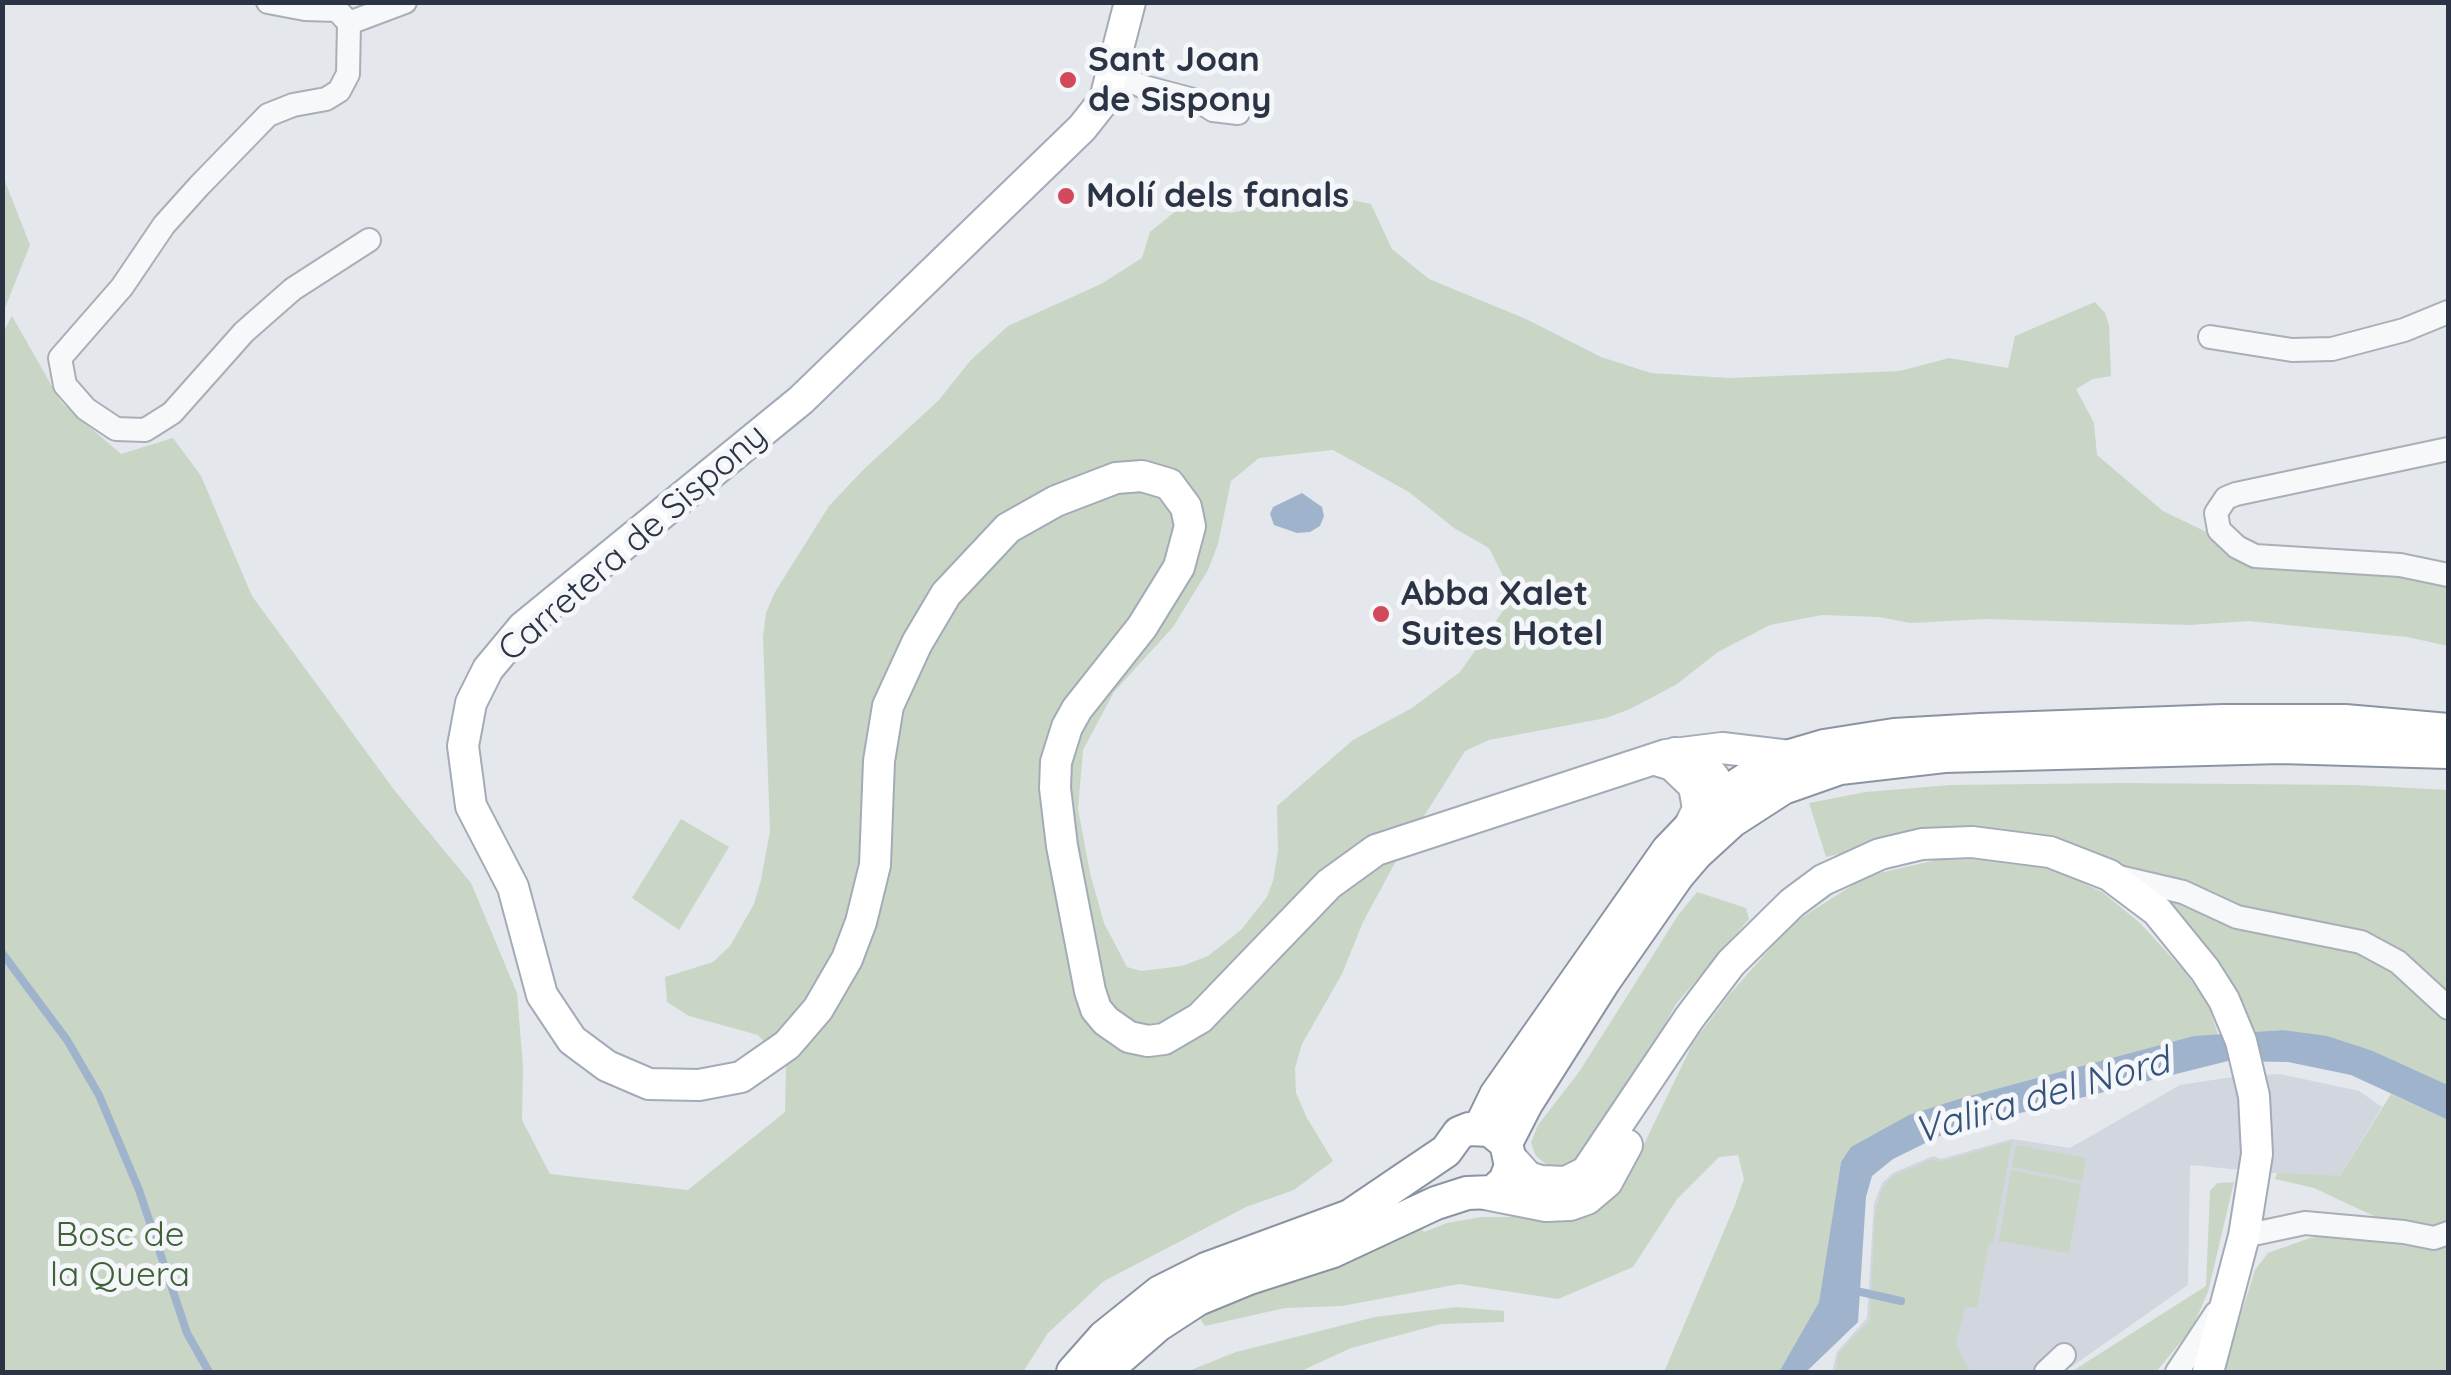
<!DOCTYPE html>
<html>
<head>
<meta charset="utf-8">
<style>
	body { margin:0 }
	#map { position:relative; width:2451px; height:1375px; overflow:hidden; background:#e4e7ec; font-family:Quicksand,sans-serif }
	canvas { display:block }
	.frame { position:absolute; inset:0; border:5px solid #2b3445; pointer-events:none }
</style>
</head>
<body>
<div id="map">
<canvas width="2451" height="1375"></canvas>
<div class="frame"></div>
</div>
<script>
const ctx = document.querySelector('canvas').getContext('2d');
ctx.lineJoin = 'round';
function fillPath(path, color) { ctx.fillStyle = color; ctx.fill(path, 'evenodd'); }
const shape = rows => new Path2D(rows.map(r => 'M' + r).join(''));
function trace(path, color, width, dash) { ctx.strokeStyle = color; ctx.lineWidth = width; ctx.lineCap = dash ? 'butt' : 'round'; ctx.setLineDash(dash || []); ctx.stroke(path); }
function drawText(font, color, halo, rows, align = 'center') {
  ctx.font = font + ' Quicksand,sans-serif'; ctx.lineWidth = 10; ctx.setLineDash([]); ctx.textBaseline = 'middle'; ctx.strokeStyle = halo; ctx.fillStyle = color; for (const [text, x, y, turn = 0] of rows) {
    ctx.save(); ctx.translate(x, y); ctx.rotate((+turn || 0) * Math.PI / 180); ctx.textAlign = isNaN(turn) ? turn : align; if (halo) ctx.strokeText(text, 0, 0); ctx.fillText(text, 0, 0); ctx.restore();
  }
}
fillPath(shape([
	[2280,1074,2359,1091,2382,1107,2338,1179,2190,1165,2188,1285,2064,1372,1832,1372,1837,1352,1867,1318,1874,1204,1882,1183,1893,1173,1933,1156,1941,1159,2012,1139,2070,1148,2180,1085,2232,1077]
]), '#d2d6de');
fillPath(shape([
	[3,176,30,245,3,313],
	[1198,193,1230,213,1323,194,1371,204,1392,249,1429,279,1526,319,1601,357,1651,373,1728,378,1900,371,1949,358,2008,368,2015,336,2095,302,2105,313,2109,325,2111,376,2093,379,2076,389,2094,423,2097,455,2163,511,2221,539,2308,570,2386,576,2448,576,2448,646,2407,637,2248,621,2189,625,1986,619,1910,623,1879,617,1822,615,1770,625,1718,652,1677,684,1630,709,1606,718,1489,740,1465,751,1397,859,1363,922,1342,974,1302,1044,1295,1068,1296,1093,1307,1118,1333,1161,1294,1190,1246,1207,1104,1281,1048,1333,1023,1372,3,1372,2,334,12,316,61,402,121,454,173,438,201,476,252,596,395,791,471,883,517,993,523,1067,522,1120,550,1174,688,1190,785,1112,786,1066,758,1035,689,1016,667,1002,665,977,713,962,730,946,754,904,761,880,770,831,763,637,766,613,775,592,829,506,863,470,939,400,970,361,1008,326,1101,284,1142,258,1150,232],
	[1333,450,1409,492,1454,528,1489,548,1506,582,1509,595,1505,608,1460,672,1412,708,1353,740,1277,806,1278,851,1273,881,1267,897,1241,930,1208,956,1182,966,1141,971,1127,967,1104,923,1090,873,1078,809,1083,750,1114,692,1173,627,1208,570,1218,544,1231,481,1259,458],
	[2124,783,2355,785,2448,790,2448,1085,2373,1051,2283,1030,2256,1032,2212,953,2119,866,2062,842,2010,830,1935,830,1826,857,1809,803,1866,792,1950,785],
	[681,819,729,847,679,930,632,898],
	[2000,859,2055,869,2102,892,2140,923,2185,972,2209,1006,2218,1035,2194,1037,1841,1162,1819,1302,1779,1372,1664,1372,1735,1205,1744,1179,1738,1155,1719,1157,1677,1199,1633,1267,1558,1299,1459,1284,1342,1306,1285,1308,1205,1326,1201,1320,1201,1315,1417,1223,1424,1232,1447,1223,1481,1217,1575,1217,1601,1206,1628,1177,1693,1043,1728,996,1793,923,1867,876,1936,860],
	[1697,892,1746,908,1749,919,1676,1004,1640,1069,1577,1162,1561,1168,1547,1165,1536,1156,1531,1143,1538,1125,1579,1072,1679,914],
	[2391,1094,2448,1120,2448,1372,2223,1372,2255,1270,2268,1253,2310,1238,2393,1225,2314,1188,2275,1179,2277,1173,2340,1176],
	[2012,1141,1993,1243,1989,1243,1977,1307,1965,1308,1956,1344,1970,1372,1836,1372,1838,1354,1870,1320,1875,1213,1883,1187,1893,1176,1933,1159,1940,1162],
	[2016,1145,2086,1158,2082,1181,2012,1167],
	[2011,1170,2081,1184,2069,1253,1999,1241],
	[2234,1182,2208,1292,2192,1328,2156,1372,2071,1372,2206,1286,2210,1191,2217,1183],
	[1457,1307,1504,1311,1504,1322,1441,1324,1351,1348,1299,1372,1186,1372,1236,1352,1375,1317]
]), '#c9d6c5');
fillPath(shape([
	[1302,493,1322,507,1324,516,1320,526,1310,532,1297,533,1274,525,1270,514,1273,507],
	[2283,1030,2327,1036,2373,1051,2448,1085,2448,1120,2351,1075,2288,1062,2228,1061,1952,1130,1893,1159,1872,1176,1866,1197,1858,1322,1806,1372,1779,1372,1819,1302,1841,1162,1851,1147,1909,1115,1959,1099,2194,1036]
]), '#9fb4cc');
trace(shape([
	[2,953,67,1040,99,1095,139,1190,187,1333,209,1372],
	[1852,1290,1901,1301]
]), '#9fb4cc', 8);
const minor = shape([
	[268,2,305,9,337,10,349,23],
	[349,23,348,74,339,91,326,99,293,105,268,115,199,186,164,225,122,287,60,358,65,385,86,409,116,429,145,430,172,413,244,332,293,289,369,240],
	[349,23,405,2],
	[1112,73,1144,87,1201,102,1213,110,1238,113],
	[2210,337,2292,350,2332,349,2404,330,2448,312],
	[2448,449,2236,494,2226,498,2216,513,2219,530,2237,547,2255,556,2400,565,2448,575],
	[2110,875,2183,892,2237,917,2361,942,2398,962,2448,1008],
	[2244,1236,2305,1223,2404,1232,2434,1238,2448,1233],
	[2046,1372,2064,1355],
	[2177,1372,2216,1313]
]);
const major = shape([
	[1130,2,1105,99,1082,128,801,400,523,627,488,669,471,703,463,746,471,806,513,887,542,995,572,1040,607,1066,649,1084,699,1085,741,1077,787,1045,818,1009,847,959,861,922,875,865,879,761,888,706,917,643,946,594,1008,528,1056,501,1116,478,1142,476,1169,484,1186,507,1190,526,1179,567,1142,627,1077,709,1067,727,1056,762,1055,788,1062,846,1090,991,1096,1009,1106,1021,1129,1037,1148,1041,1164,1039,1200,1018,1329,884,1376,850,1666,755,1722,748,1790,756],
	[1675,753,1703,763,1716,780,1718,798,1712,820],
	[1659,761,1672,765,1694,786,1698,809,1690,825],
	[1511,1158,1528,1177,1541,1181,1566,1182,1586,1172,1690,1017,1731,963,1792,903,1823,880,1880,854,1922,844,1972,842,2050,852,2109,875,2157,911,2205,970,2224,1000,2241,1041,2254,1096,2257,1154,2244,1236,2208,1372],
	[1485,1194,1546,1206,1570,1205,1587,1199,1607,1182,1627,1145]
]);
const highway = shape([
	[1480,1128,1496,1095,1668,850,1718,798,1760,770,1790,756,1824,746,1894,735,1981,730,2223,721,2345,721,2448,730],
	[1506,1143,1526,1104,1604,981,1678,875,1696,854,1732,821,1783,788,1840,768,1944,756,2281,747,2448,752],
	[1073,1372,1104,1337,1160,1292,1206,1269,1350,1216,1446,1151,1459,1133,1469,1129,1490,1130,1506,1143,1511,1166,1505,1181,1493,1192,1467,1193,1436,1203,1333,1251,1249,1278,1198,1299,1158,1325,1104,1372]
]);
trace(minor, '#a9aeb7', 26);
trace(major, '#a3abb8', 34);
trace(highway, '#8b94a3', 36);
trace(minor, '#f7f8fa', 22);
trace(major, '#fff', 30);
trace(highway, '#fff', 32);
for (const [x, y, r, color] of [
	[1068,80,10,"#d1495b"],
	[1066,196,10,"#d1495b"],
	[1381,614,10,"#d1495b"]
]) { const dot = new Path2D(); dot.arc(x, y, r, 0, 2 * Math.PI); ctx.fillStyle = color; ctx.fill(dot); trace(dot, '#f4f6f9', 4); }
drawText('bold 35px', '#2b3445', '#f4f6f9', [
	["Sant Joan",1088,60],
	["de Sispony",1088,100],
	["Molí dels fanals",1086,196],
	["Abba Xalet",1401,594],
	["Suites Hotel",1401,634]
], 'left');
drawText('35px', '#2b3445', '#f4f6f9', [
	["Carretera de Sispony",633,543,-41]
]);
drawText('35px', '#3f6138', '#f4f6f9', [
	["Bosc de",120,1235],
	["la Quera",120,1275]
]);
drawText('italic 38px', '#34527a', '#f4f6f9', [
	["Valira del Nord",2042,1097,-16]
]);
</script>
</body>
</html>
